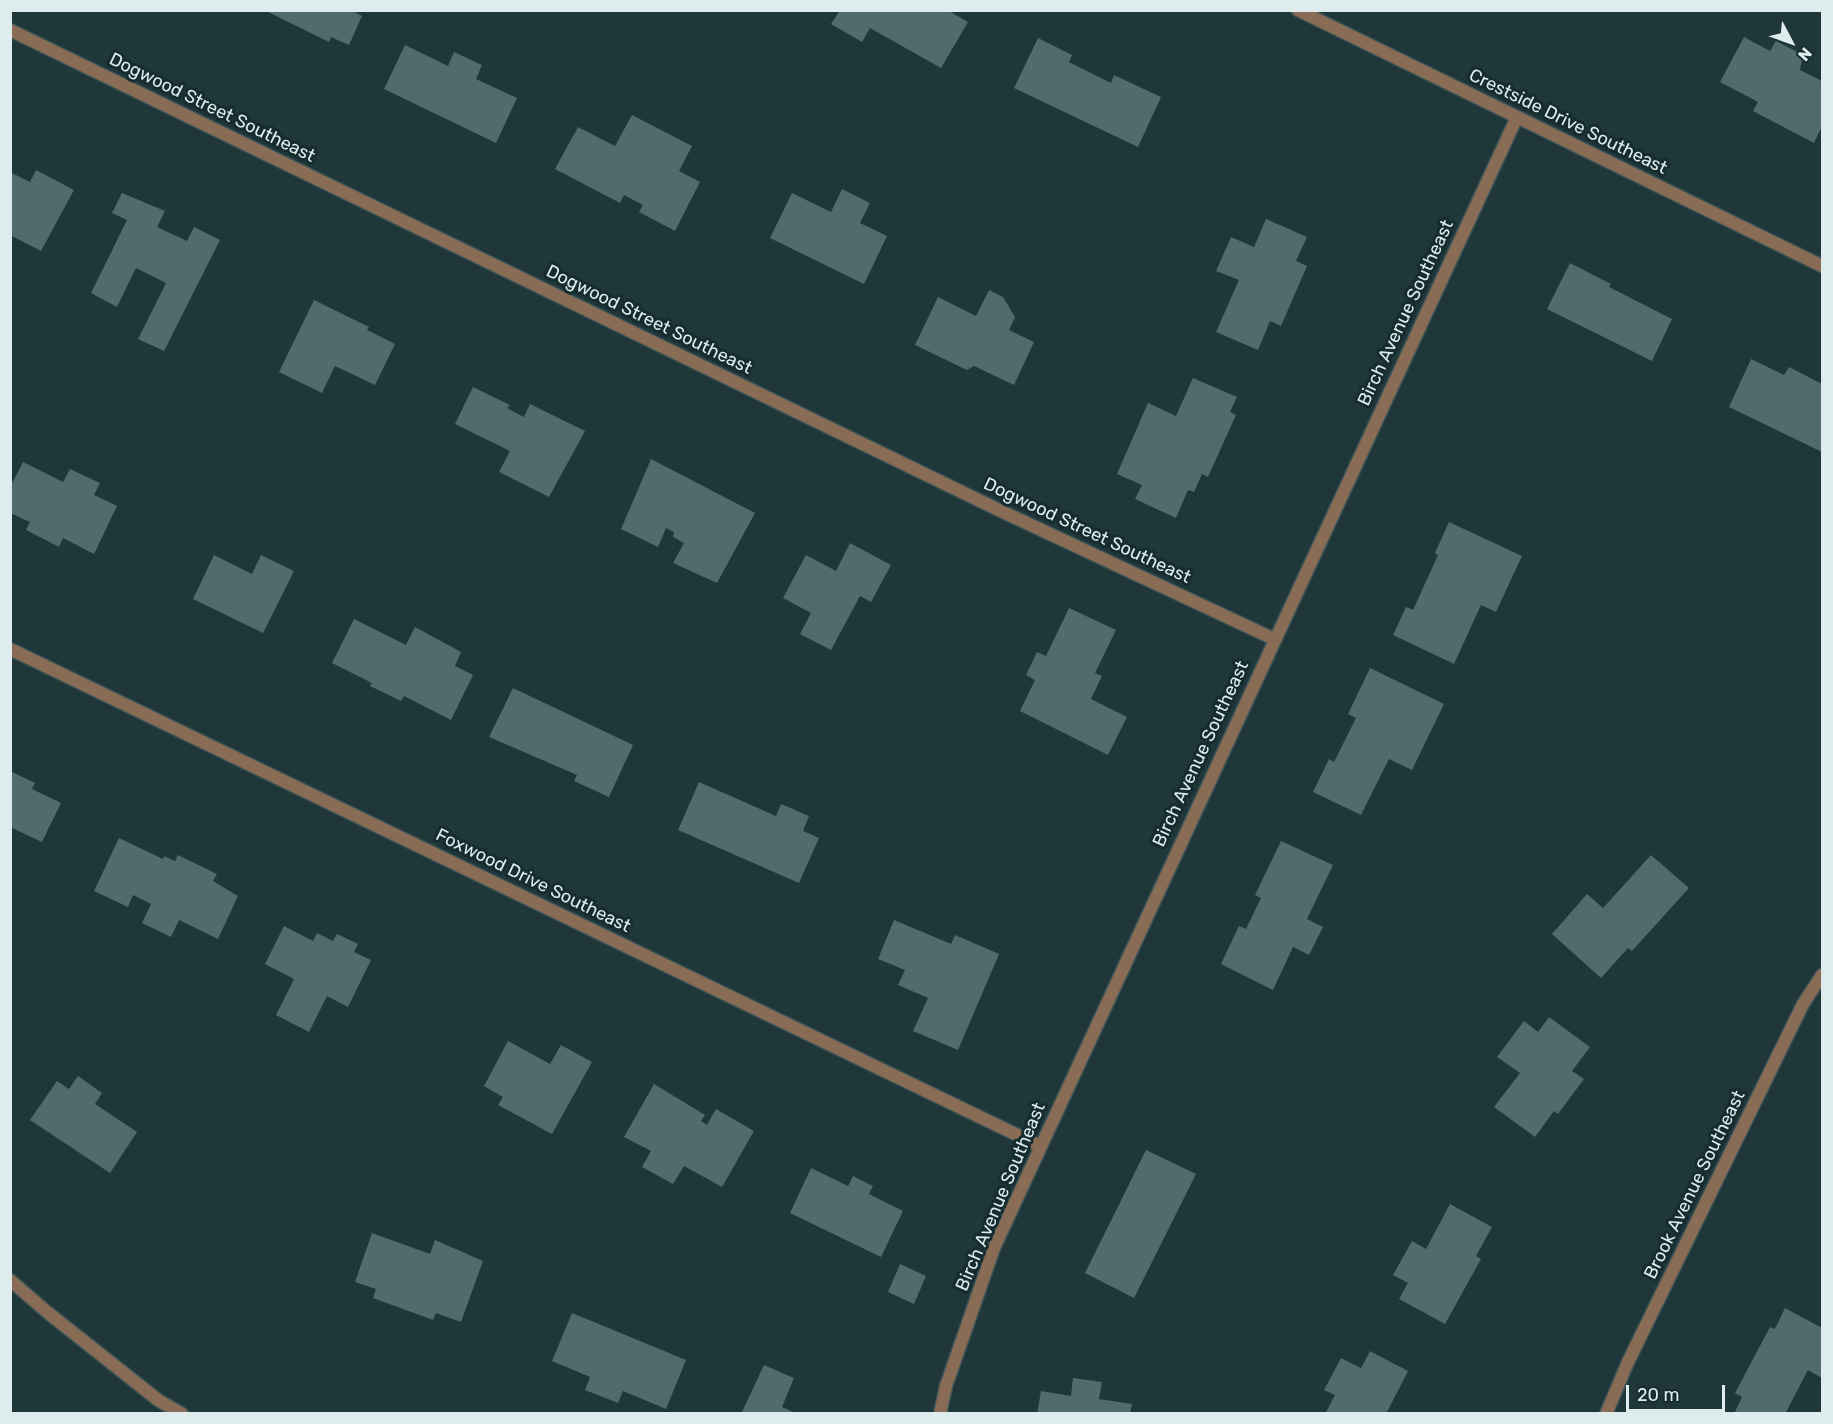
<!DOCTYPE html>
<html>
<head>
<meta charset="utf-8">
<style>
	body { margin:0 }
	#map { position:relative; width:1833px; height:1424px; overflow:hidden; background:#1f3739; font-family:Rubik,sans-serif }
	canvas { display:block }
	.frame { position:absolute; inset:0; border:12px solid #deecee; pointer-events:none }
	.north { position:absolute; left:1761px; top:12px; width:60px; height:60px; -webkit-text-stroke:4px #152d2f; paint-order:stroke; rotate:131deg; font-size:16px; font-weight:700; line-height:24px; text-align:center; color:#deecee }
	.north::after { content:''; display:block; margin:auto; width:21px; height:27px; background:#deecee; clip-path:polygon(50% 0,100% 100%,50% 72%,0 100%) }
	.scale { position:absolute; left:1626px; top:1385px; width:99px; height:27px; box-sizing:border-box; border:3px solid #deecee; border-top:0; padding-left:8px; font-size:18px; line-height:21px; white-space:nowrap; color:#deecee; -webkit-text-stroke:4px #152d2f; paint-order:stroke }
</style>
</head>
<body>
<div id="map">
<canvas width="1833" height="1424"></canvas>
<div class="frame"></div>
<div class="north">N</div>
<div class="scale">20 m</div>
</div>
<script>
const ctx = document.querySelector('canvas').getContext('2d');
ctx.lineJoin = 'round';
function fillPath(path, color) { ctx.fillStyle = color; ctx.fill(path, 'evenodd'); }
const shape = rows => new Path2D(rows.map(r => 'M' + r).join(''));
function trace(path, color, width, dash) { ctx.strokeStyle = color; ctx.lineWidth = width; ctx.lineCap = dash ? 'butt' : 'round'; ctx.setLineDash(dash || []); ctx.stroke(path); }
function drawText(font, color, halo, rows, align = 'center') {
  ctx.font = font + ' Rubik,sans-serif'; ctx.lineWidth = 6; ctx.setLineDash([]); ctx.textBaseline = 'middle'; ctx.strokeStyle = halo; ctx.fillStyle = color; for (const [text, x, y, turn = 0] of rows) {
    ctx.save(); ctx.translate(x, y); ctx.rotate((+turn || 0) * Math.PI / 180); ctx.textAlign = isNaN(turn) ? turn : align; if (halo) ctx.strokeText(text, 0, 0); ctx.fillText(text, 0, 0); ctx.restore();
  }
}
fillPath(shape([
	[264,10,351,10,362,16,349,45,331,37,329,42],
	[840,10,947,10,968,22,941,68,870,28,862,42,831,24],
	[1744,37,1770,51,1776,41,1803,55,1800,70,1822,81,1822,126,1814,143,1753,111,1758,102,1720,82],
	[1038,38,1072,55,1069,62,1111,83,1114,75,1161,97,1138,147,1014,88],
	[405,45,448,66,454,52,482,65,476,79,517,98,496,143,384,89],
	[632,115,692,146,679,171,700,182,675,231,639,212,643,205,624,195,620,203,555,169,578,127,615,146],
	[36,170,74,190,41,251,10,235,10,172,30,182],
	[842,189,870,203,860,223,887,236,864,284,770,238,792,193,831,212],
	[122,193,165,211,157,227,187,241,194,227,220,240,164,351,138,339,166,283,136,268,117,307,91,293,127,220,112,213],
	[1266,219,1307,237,1296,261,1307,266,1281,326,1270,321,1258,350,1216,332,1239,280,1216,271,1231,237,1254,247],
	[1570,263,1611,284,1609,287,1672,319,1652,361,1547,309],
	[989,290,1003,297,1015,317,1009,330,1034,342,1014,385,974,366,967,370,915,345,938,297,976,316],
	[314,300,369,327,367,330,395,344,375,385,335,366,322,393,279,372],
	[1751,359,1784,375,1789,367,1822,384,1822,452,1729,407],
	[1193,378,1237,397,1230,412,1236,415,1208,477,1202,474,1194,492,1188,490,1176,518,1135,499,1142,485,1117,474,1148,403,1176,416],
	[473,387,510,405,507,408,524,417,530,404,585,431,549,497,499,472,510,451,455,424],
	[651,459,755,513,717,583,673,563,684,543,673,537,674,532,666,528,658,547,621,529],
	[23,462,63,482,70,469,100,483,94,495,117,506,94,554,63,538,59,547,26,530,30,522,10,513,10,487],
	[1449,522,1522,556,1496,612,1481,605,1454,664,1393,635,1406,607,1413,610,1438,555,1435,553],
	[850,543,891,565,871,602,860,596,831,650,800,634,811,613,783,598,806,555,836,571],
	[214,555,252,574,261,555,294,571,263,633,193,599],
	[1069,608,1116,630,1095,673,1102,676,1091,699,1127,717,1108,755,1020,711,1035,680,1026,675,1037,652,1046,656],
	[354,619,406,645,415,627,461,652,455,666,473,675,451,720,404,696,401,701,370,686,372,683,332,663],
	[1370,668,1444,704,1412,770,1389,759,1361,815,1313,792,1329,759,1334,762,1356,718,1348,714],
	[513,688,633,745,609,797,574,781,577,775,489,737],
	[10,771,35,783,32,789,61,803,42,842,10,827],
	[699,782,776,816,781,804,809,816,803,831,819,838,799,883,678,830],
	[119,838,163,859,164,856,175,861,178,855,217,874,213,881,238,896,218,939,179,920,171,937,142,923,151,904,133,895,128,907,94,891],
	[1281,841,1333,865,1307,919,1323,927,1309,955,1293,947,1273,990,1221,964,1239,926,1246,929,1261,898,1255,895],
	[1651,855,1689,888,1632,951,1628,948,1601,978,1552,934,1587,894,1603,908],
	[894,920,951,944,955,935,999,954,958,1050,913,1031,928,998,898,985,905,970,878,959],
	[284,926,313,941,317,933,333,941,337,934,358,944,354,952,371,960,348,1007,327,996,309,1032,276,1015,294,979,265,964],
	[1549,1017,1590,1047,1572,1071,1584,1079,1558,1114,1554,1111,1535,1137,1494,1107,1520,1073,1497,1057,1524,1021,1538,1032],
	[508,1041,550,1064,561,1045,592,1062,552,1134,498,1105,503,1097,484,1086],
	[78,1076,102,1093,95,1104,137,1132,110,1173,30,1120,57,1081,69,1089],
	[654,1084,705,1115,701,1121,707,1125,716,1109,754,1131,722,1187,684,1166,673,1184,642,1167,651,1151,624,1137],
	[1146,1150,1196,1174,1134,1298,1085,1273],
	[811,1168,848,1186,853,1176,873,1186,869,1194,903,1211,881,1257,790,1213],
	[1450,1204,1492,1227,1476,1256,1481,1259,1445,1324,1399,1299,1408,1283,1393,1275,1412,1241,1426,1249],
	[372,1233,430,1254,435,1240,483,1261,461,1322,436,1313,433,1320,373,1298,376,1289,355,1282],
	[900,1264,926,1276,914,1304,888,1292],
	[1785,1308,1822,1328,1822,1378,1808,1370,1785,1414,1734,1414,1742,1397,1735,1393,1770,1327,1775,1329],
	[572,1313,686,1360,666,1409,623,1391,618,1403,585,1390,590,1377,552,1361],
	[1370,1351,1408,1371,1386,1414,1325,1414,1335,1395,1324,1390,1341,1358,1361,1368],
	[764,1365,794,1378,782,1407,798,1414,741,1414],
	[1073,1378,1102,1382,1099,1399,1132,1404,1130,1414,1037,1414,1041,1391,1071,1396]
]), '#516a6d');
const street = shape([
	[1298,10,1822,266],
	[10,30,1003,512,1274,639],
	[10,649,1040,1146],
	[10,1280,47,1312,158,1400,182,1414],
	[940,1414,946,1386,994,1248,1517,117],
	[1606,1414,1628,1362,1803,1004,1822,975]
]);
trace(street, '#3e5456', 15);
trace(street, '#896c55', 12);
drawText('18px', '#deecee', '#152d2f', [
	["Dogwood Street Southeast",212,108,26],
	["Crestside Drive Southeast",1568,122,26],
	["Birch Avenue Southeast",1406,313,-65],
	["Dogwood Street Southeast",649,320,26],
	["Dogwood Street Southeast",1087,531,25],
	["Birch Avenue Southeast",1201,754,-65],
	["Foxwood Drive Southeast",533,881,26],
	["Brook Avenue Southeast",1695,1185,-64],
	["Birch Avenue Southeast",1001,1197,-67]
]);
</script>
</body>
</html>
